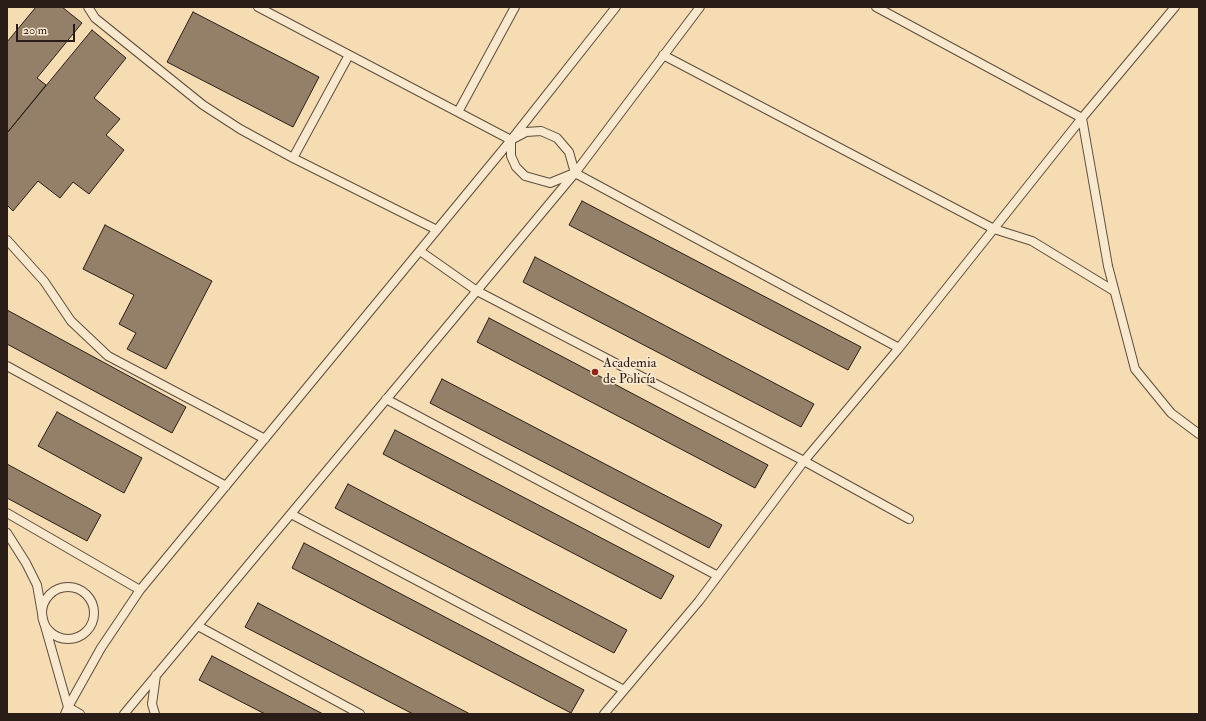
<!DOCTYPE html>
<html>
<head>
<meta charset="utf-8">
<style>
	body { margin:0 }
	#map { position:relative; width:1206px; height:721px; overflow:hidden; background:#f5dcb2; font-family:"IM FELL Double Pica",serif }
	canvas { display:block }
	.frame { position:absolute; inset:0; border:8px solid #2a1d18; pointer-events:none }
	.scale { position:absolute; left:16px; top:24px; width:59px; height:18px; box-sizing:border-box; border:2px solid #2a1d18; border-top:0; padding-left:5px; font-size:12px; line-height:14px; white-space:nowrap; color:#2a1d18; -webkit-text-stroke:3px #f8e8cd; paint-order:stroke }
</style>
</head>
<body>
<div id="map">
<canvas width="1206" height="721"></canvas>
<div class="frame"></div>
<div class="scale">20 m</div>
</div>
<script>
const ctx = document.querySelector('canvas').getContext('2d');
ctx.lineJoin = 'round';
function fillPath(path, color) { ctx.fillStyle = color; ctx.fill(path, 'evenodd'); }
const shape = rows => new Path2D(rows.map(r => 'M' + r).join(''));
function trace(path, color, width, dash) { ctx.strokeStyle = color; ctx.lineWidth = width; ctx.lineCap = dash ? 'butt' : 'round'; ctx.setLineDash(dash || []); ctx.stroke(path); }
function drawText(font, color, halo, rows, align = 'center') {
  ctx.font = font + ' "IM FELL Double Pica",serif'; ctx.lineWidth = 3.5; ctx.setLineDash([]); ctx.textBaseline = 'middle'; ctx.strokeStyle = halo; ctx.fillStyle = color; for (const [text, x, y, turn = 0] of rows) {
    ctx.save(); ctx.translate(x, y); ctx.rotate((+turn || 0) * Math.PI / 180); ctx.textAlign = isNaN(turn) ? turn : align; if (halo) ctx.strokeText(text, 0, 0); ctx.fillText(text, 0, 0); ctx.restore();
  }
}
const building = shape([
	[36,7,62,7,82,23,37,78,46,85,7,133,7,42,36,7],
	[193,12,319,77,293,127,167,62,193,12],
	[92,30,126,58,94,98,120,119,106,135,124,150,89,194,73,182,60,198,38,181,13,211,7,205,7,133,92,30],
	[582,201,861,347,848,370,569,225,582,201],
	[105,225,212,281,166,369,127,349,136,333,119,324,134,295,83,269,105,225],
	[535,257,814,404,801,427,523,282,535,257],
	[7,310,186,407,172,433,7,344,7,310],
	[489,318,768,465,755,488,477,342,489,318],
	[442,379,722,525,709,548,430,403,442,379],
	[57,412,142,458,124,493,38,446,57,412],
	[395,430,674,576,661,599,383,454,395,430],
	[7,464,101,515,87,541,7,498,7,464],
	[348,484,627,630,614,653,335,508,348,484],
	[304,543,584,690,571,713,292,568,304,543],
	[258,603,470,714,413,714,245,627,258,603],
	[212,656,323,714,265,714,199,680,212,656]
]);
fillPath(building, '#948068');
trace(building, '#2a1d18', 1);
const lane = shape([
	[88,7,95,18,203,105,240,129,293,158,437,230],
	[258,7,511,140],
	[876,7,1082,118,1108,266,1135,369,1171,413,1199,434],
	[663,55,994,229,1032,241,1114,291],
	[458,112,515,7],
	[293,158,349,55],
	[572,174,550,183,525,176,516,167,511,156,511,140,526,132,541,131,557,138,569,152,575,173,899,348],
	[7,240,44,281,71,321,108,356,265,439],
	[420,251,477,291,804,461,909,519],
	[7,366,226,486],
	[386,399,718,576],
	[7,513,140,590],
	[291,514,624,690],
	[7,533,26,563,37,585,43,619,68,707,80,714],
	'42 613a26 26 0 1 1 52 0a26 26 0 1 1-52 0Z',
	[198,626,360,714],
	[65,714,68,707,101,648,140,590,511,140,616,7],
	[124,714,575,173,700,7],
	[155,714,152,704,156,675],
	[604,714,699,601,804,461,899,348,1082,118,1175,7]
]);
trace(lane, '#5d4d3e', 10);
trace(lane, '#f8e8cd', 8);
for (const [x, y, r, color] of [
	[595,372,4,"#8f2418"]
]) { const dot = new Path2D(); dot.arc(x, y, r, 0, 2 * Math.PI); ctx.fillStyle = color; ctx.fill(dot); trace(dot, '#f8e8cd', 1.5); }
drawText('14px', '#2a1d18', '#f8e8cd', [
	["Academia",603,364],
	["de Policía",603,380]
], 'left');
</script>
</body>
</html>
